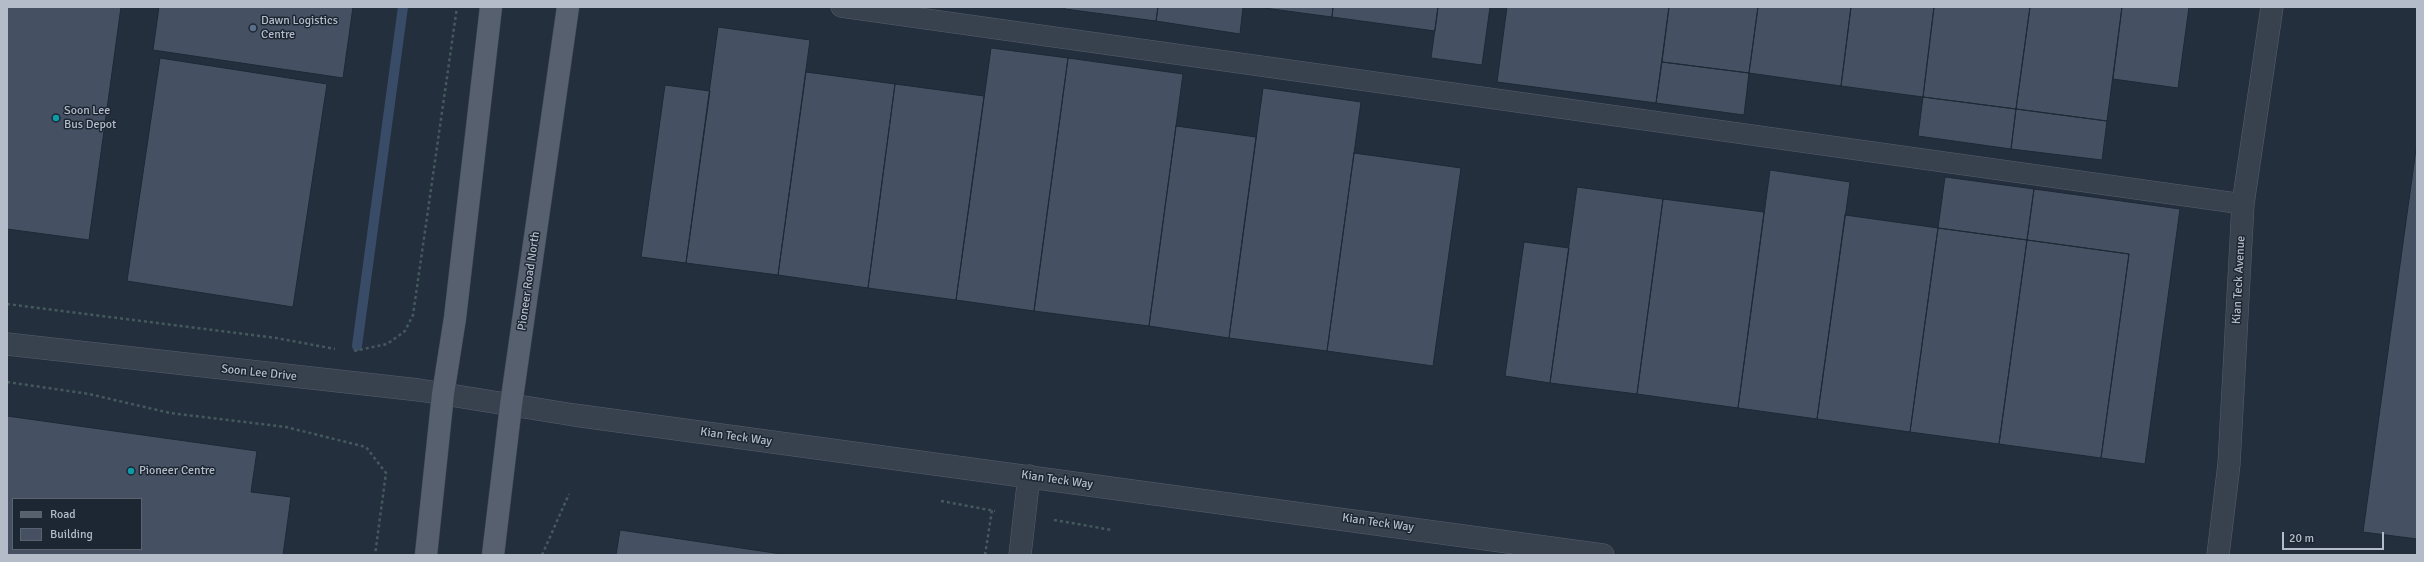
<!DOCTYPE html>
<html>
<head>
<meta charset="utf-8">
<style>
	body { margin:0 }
	#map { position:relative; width:2424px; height:562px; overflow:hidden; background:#242f3e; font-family:Signika,sans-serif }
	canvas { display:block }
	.frame { position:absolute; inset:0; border:8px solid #b4bcc9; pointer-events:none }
	.legend { position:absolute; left:12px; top:498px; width:130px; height:52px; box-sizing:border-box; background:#1d2633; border:1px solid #59626f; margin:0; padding:5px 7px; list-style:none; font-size:12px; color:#b4bcc9 }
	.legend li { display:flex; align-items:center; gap:8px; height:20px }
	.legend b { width:20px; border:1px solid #59626f }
	.scale { position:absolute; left:2282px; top:532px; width:102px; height:18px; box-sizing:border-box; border:2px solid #b4bcc9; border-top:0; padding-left:5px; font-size:12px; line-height:14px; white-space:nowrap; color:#b4bcc9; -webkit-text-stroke:3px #1d2633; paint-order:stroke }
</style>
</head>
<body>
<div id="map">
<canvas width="2424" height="562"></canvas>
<div class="frame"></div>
<ul class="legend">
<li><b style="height:5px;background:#56606e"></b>Road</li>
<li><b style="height:11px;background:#455162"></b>Building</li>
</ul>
<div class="scale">20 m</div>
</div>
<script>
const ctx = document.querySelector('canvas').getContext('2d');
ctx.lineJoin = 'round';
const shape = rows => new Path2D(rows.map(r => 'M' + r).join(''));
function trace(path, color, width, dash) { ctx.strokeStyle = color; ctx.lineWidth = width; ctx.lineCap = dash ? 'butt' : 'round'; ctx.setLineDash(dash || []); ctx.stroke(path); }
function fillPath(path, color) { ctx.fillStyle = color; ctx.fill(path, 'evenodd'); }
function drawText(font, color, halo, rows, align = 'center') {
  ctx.font = font + ' Signika,sans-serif'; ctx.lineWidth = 3; ctx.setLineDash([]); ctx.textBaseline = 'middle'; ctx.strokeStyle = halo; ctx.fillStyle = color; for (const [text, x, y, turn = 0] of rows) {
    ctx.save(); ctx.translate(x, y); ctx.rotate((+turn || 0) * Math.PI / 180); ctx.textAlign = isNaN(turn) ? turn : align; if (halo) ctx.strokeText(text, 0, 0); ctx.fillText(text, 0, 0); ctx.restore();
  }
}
trace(shape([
	[357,346,403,7]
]), '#394c67', 10);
const building = shape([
	[7,7,121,7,89,240,7,229,7,7],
	[159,7,353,7,343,78,153,50,159,7],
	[1065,7,1158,7,1156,21,1065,9,1065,7],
	[1158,7,1243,7,1240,34,1156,21,1158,7],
	[1257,7,1333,7,1332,17,1257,7],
	[1333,7,1438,7,1435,31,1332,17,1333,7],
	[1438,7,1490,7,1482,65,1431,58,1438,7],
	[1507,7,1669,7,1656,103,1497,82,1507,7],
	[1669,7,1758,7,1749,73,1662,62,1669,7],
	[1758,7,1851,7,1841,86,1749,73,1758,7],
	[1851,7,1934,7,1923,97,1841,86,1851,7],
	[1934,7,2030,7,2016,109,1923,97,1934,7],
	[2030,7,2122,7,2107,121,2016,109,2030,7],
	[2122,7,2189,7,2178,88,2113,79,2122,7],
	[718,27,810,40,778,275,686,263,718,27],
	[991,48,1068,58,1034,311,956,300,991,48],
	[160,58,327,84,293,307,127,281,160,58],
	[1068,58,1183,74,1149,326,1034,311,1068,58],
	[1662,62,1749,73,1744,115,1656,103,1662,62],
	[806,72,895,84,868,288,778,275,806,72],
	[895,84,984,96,956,300,868,288,895,84],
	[665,85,710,91,686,263,641,257,665,85],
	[1263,88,1361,102,1327,351,1229,338,1263,88],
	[1923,97,2016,109,2011,149,1918,136,1923,97],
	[2016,109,2107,121,2102,160,2011,149,2016,109],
	[1176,126,1256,137,1229,338,1149,326,1176,126],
	[2417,142,2417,539,2363,532,2417,142],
	[1354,153,1461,168,1433,366,1327,351,1354,153],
	[1770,170,1850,182,1817,419,1738,408,1770,170],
	[1945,177,2034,189,2027,240,1938,228,1945,177],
	[1577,187,1663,199,1637,394,1550,383,1577,187],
	[2034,189,2180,209,2145,464,2101,458,2129,254,2027,240,2034,189],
	[1663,199,1764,212,1738,408,1637,394,1663,199],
	[1845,215,1938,228,1910,432,1817,419,1845,215],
	[1938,228,2027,240,1999,444,1910,432,1938,228],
	[2027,240,2129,254,2101,458,1999,444,2027,240],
	[1524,242,1569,248,1550,383,1505,376,1524,242],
	[7,416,257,451,251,492,291,497,283,555,7,555,7,416],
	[13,499,141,499,141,549,13,549,13,499],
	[620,530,788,555,616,555,620,530]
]);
fillPath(building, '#455162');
trace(building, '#1f2835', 1);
const service = shape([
	[841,7,2243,204]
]);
const minor = shape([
	[7,344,419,390,574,415,1603,555],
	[1020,555,1029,476],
	[2218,555,2229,464,2243,204,2272,7]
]);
const primary = shape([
	[426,555,443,394,455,318,491,7],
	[493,555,511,405,568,7]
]);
trace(service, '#565f6c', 21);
trace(minor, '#565f6c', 23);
trace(primary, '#414a57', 23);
trace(shape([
	[7,304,276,338,335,349],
	[354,351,387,344,405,331,413,315,457,7],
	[7,382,89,394,170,413,286,427,366,447,386,473,375,555],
	[941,501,995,511],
	[1054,520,1112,530],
	[542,555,569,494],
	[985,555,992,510]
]), '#44595c', 2.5, [3, 3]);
trace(service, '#38414e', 20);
trace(minor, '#38414e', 22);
trace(primary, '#56606e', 22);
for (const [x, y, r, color] of [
	[253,28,4,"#5c6f8a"],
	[56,118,4,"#0f9aa8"],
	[131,471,4,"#0f9aa8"]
]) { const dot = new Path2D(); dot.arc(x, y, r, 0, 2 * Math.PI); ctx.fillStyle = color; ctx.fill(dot); trace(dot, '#1d2633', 1.5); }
drawText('12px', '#b4bcc9', '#1d2633', [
	["Dawn Logistics",261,21],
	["Centre",261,35],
	["Soon Lee",64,111],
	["Bus Depot",64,125],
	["Pioneer Centre",139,471]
], 'left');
drawText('12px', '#b4bcc9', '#1d2633', [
	["Kian Teck Avenue",2239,280,-87],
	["Pioneer Road North",529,281,-82],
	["Soon Lee Drive",259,373,6],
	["Kian Teck Way",736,437,8],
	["Kian Teck Way",1057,480,8],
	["Kian Teck Way",1378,523,8]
]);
</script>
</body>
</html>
